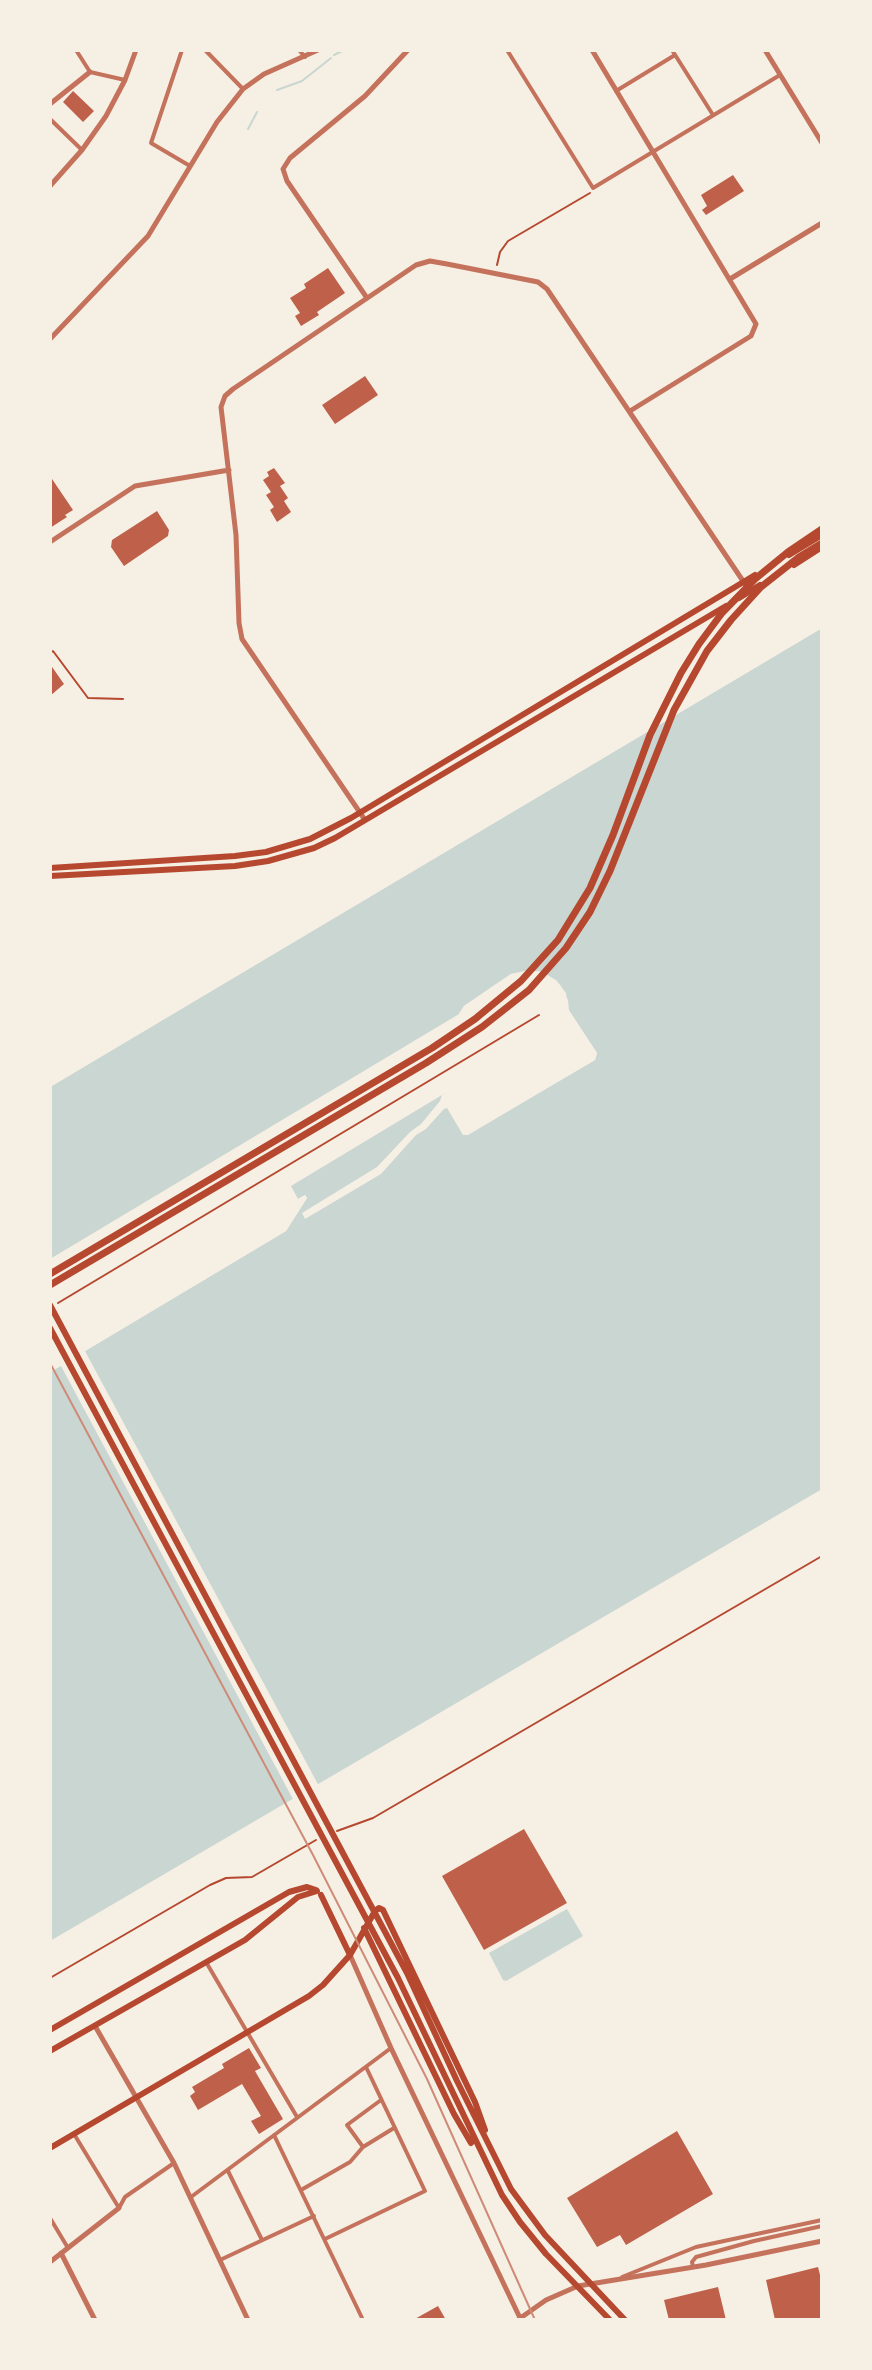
<!DOCTYPE html>
<html>
<head>
<meta charset="utf-8">
<style>
	body { margin:0 }
	#map { position:relative; width:872px; height:2370px; overflow:hidden; background:#f6efe4; font-family:"Titillium Web",sans-serif }
	canvas { display:block }
	.frame { position:absolute; inset:0; border:52px solid #f6efe4; pointer-events:none }
</style>
</head>
<body>
<div id="map">
<canvas width="872" height="2370"></canvas>
<div class="frame"></div>
</div>
<script>
const ctx = document.querySelector('canvas').getContext('2d');
ctx.lineJoin = 'round';
function fillPath(path, color) { ctx.fillStyle = color; ctx.fill(path, 'evenodd'); }
const shape = rows => new Path2D(rows.map(r => 'M' + r).join(''));
function trace(path, color, width, dash) { ctx.strokeStyle = color; ctx.lineWidth = width; ctx.lineCap = dash ? 'butt' : 'round'; ctx.setLineDash(dash || []); ctx.stroke(path); }
fillPath(shape([
	[822,628,822,1489,50,1941,50,1372,286,1231,307,1198,305,1195,298,1199,291,1186,442,1095,445,1093,467,1134,595,1060,597,1053,568,1010,566,993,556,980,539,971,511,974,464,1006,459,1014,50,1259,50,1087],
	[567,1909,583,1936,506,1981,503,1980,489,1953]
]), '#c9d6d2');
fillPath(shape([
	[822,624,822,628,50,1087,50,1082],
	[529,970,548,975,560,985,568,1000,569,1010,597,1053,595,1060,468,1135,463,1135,447,1108,444,1109,426,1129,416,1135,381,1174,305,1219,302,1213,377,1167,410,1132,421,1124,440,1101,442,1095,448,1091,469,1129,592,1057,593,1054,565,1012,562,994,554,983,538,975,529,974,513,978,467,1009,464,1014,461,1016,459,1014,464,1006,511,974],
	[305,1195,307,1198,286,1231,85,1351,320,1788,295,1803,61,1366,50,1372,50,1368,283,1228,299,1203,296,1203,298,1199]
]), '#f6efe4');
trace(shape([
	[334,55,344,50],
	[277,90,302,81,331,58],
	[248,129,257,112]
]), '#c9d6d2', 2);
fillPath(shape([
	[73,91,94,111,83,122,63,102],
	[733,175,744,191,706,215,702,210,707,206,701,195],
	[328,268,345,293,317,312,319,315,301,326,295,316,300,313,290,298,306,288,304,284],
	[365,376,378,395,335,424,322,405],
	[274,468,285,483,280,486,288,498,284,501,291,512,277,522,270,510,274,507,266,495,271,492,263,480,269,476,267,472],
	[50,476,73,510,65,515,67,517,50,528],
	[157,511,169,530,168,536,124,566,111,547,112,540],
	[50,664,64,684,50,696],
	[524,1829,567,1903,484,1950,442,1876],
	[249,2048,261,2068,255,2071,283,2119,259,2134,251,2121,261,2116,242,2084,198,2110,190,2096,195,2092,192,2087,224,2068,222,2064],
	[677,2131,713,2194,626,2245,620,2235,597,2247,567,2198],
	[818,2267,822,2283,822,2320,775,2320,766,2280],
	[718,2287,726,2320,669,2320,664,2300],
	[438,2306,446,2320,413,2320]
]), '#bf614a');
trace(shape([
	[497,265,500,252,508,241,590,193],
	[50,653,53,651,88,698,123,699],
	[58,1303,539,1015],
	[337,1831,373,1818,822,1556],
	[50,1978,210,1885,226,1878,252,1877,316,1840]
]), '#b5482f', 2);
trace(shape([
	[76,50,90,72,125,80],
	[182,50,151,143,190,166],
	[205,50,243,89],
	[299,50,305,57],
	[507,50,593,188,780,75],
	[672,50,713,115],
	[616,91,675,55],
	[50,119,82,150],
	[206,1962,297,2117],
	[74,2134,119,2208,125,2197,174,2163],
	[274,2135,363,2320],
	[363,2147,347,2125,381,2100],
	[228,2171,262,2240],
	[301,2190,350,2162,363,2147,394,2128],
	[191,2197,391,2048],
	[50,2218,68,2248],
	[325,2239,425,2191,366,2067],
	[220,2260,314,2216],
	[693,2267,692,2262,696,2257,754,2241,822,2226],
	[622,2277,696,2247,822,2220]
]), '#c5725c', 4);
trace(shape([
	[592,50,756,324,751,336,630,411],
	[765,50,822,143],
	[50,104,90,72],
	[50,186,82,150,106,116,125,80,136,50],
	[730,279,822,223],
	[367,298,287,181,283,169,290,158,365,96,408,50],
	[50,339,148,236,217,122,243,89,264,74,318,50],
	[50,542,135,486,229,470],
	[365,820,242,639,239,623,236,535,221,407,225,396,233,389,416,265,430,261,447,264,538,282,547,289,745,584],
	[350,1955,391,2048,521,2320],
	[95,2026,174,2163,248,2320],
	[61,2253,95,2320],
	[50,2262,119,2208],
	[519,2319,546,2300,578,2286,706,2265,822,2241]
]), '#c5725c', 5);
trace(shape([
	[50,2030,289,1892,307,1887,316,1890],
	[50,2051,245,1940,298,1897,317,1891],
	[50,2148,309,1996,323,1985,350,1955]
]), '#b5482f', 6);
trace(shape([
	[789,555,822,535],
	[794,565,822,547],
	[739,598,760,585],
	[50,868,235,856,266,852,310,839,351,818,755,575],
	[50,876,235,866,268,861,314,848,335,838,726,606],
	[50,1305,407,1973,457,2081,511,2189,545,2235,625,2320],
	[50,1328,398,1978,502,2195,520,2222,546,2254,610,2320],
	[321,1895,350,1955],
	[364,1928,454,2114,471,2143],
	[350,1955,375,1911,379,1908,383,1910,475,2102,485,2130]
]), '#b5482f', 6);
trace(shape([
	[50,1274,432,1048,475,1019,521,981,558,940,590,888,613,835,650,735,681,673,699,644,722,613,755,579,788,552,822,529],
	[50,1285,426,1063,482,1027,529,990,566,948,590,912,610,871,674,710,707,651,731,620,761,587,799,557,822,543]
]), '#b5482f', 7);
trace(shape([
	[50,1363,313,1855,427,2079,535,2320]
]), '#cf8b77', 2);
</script>
</body>
</html>
